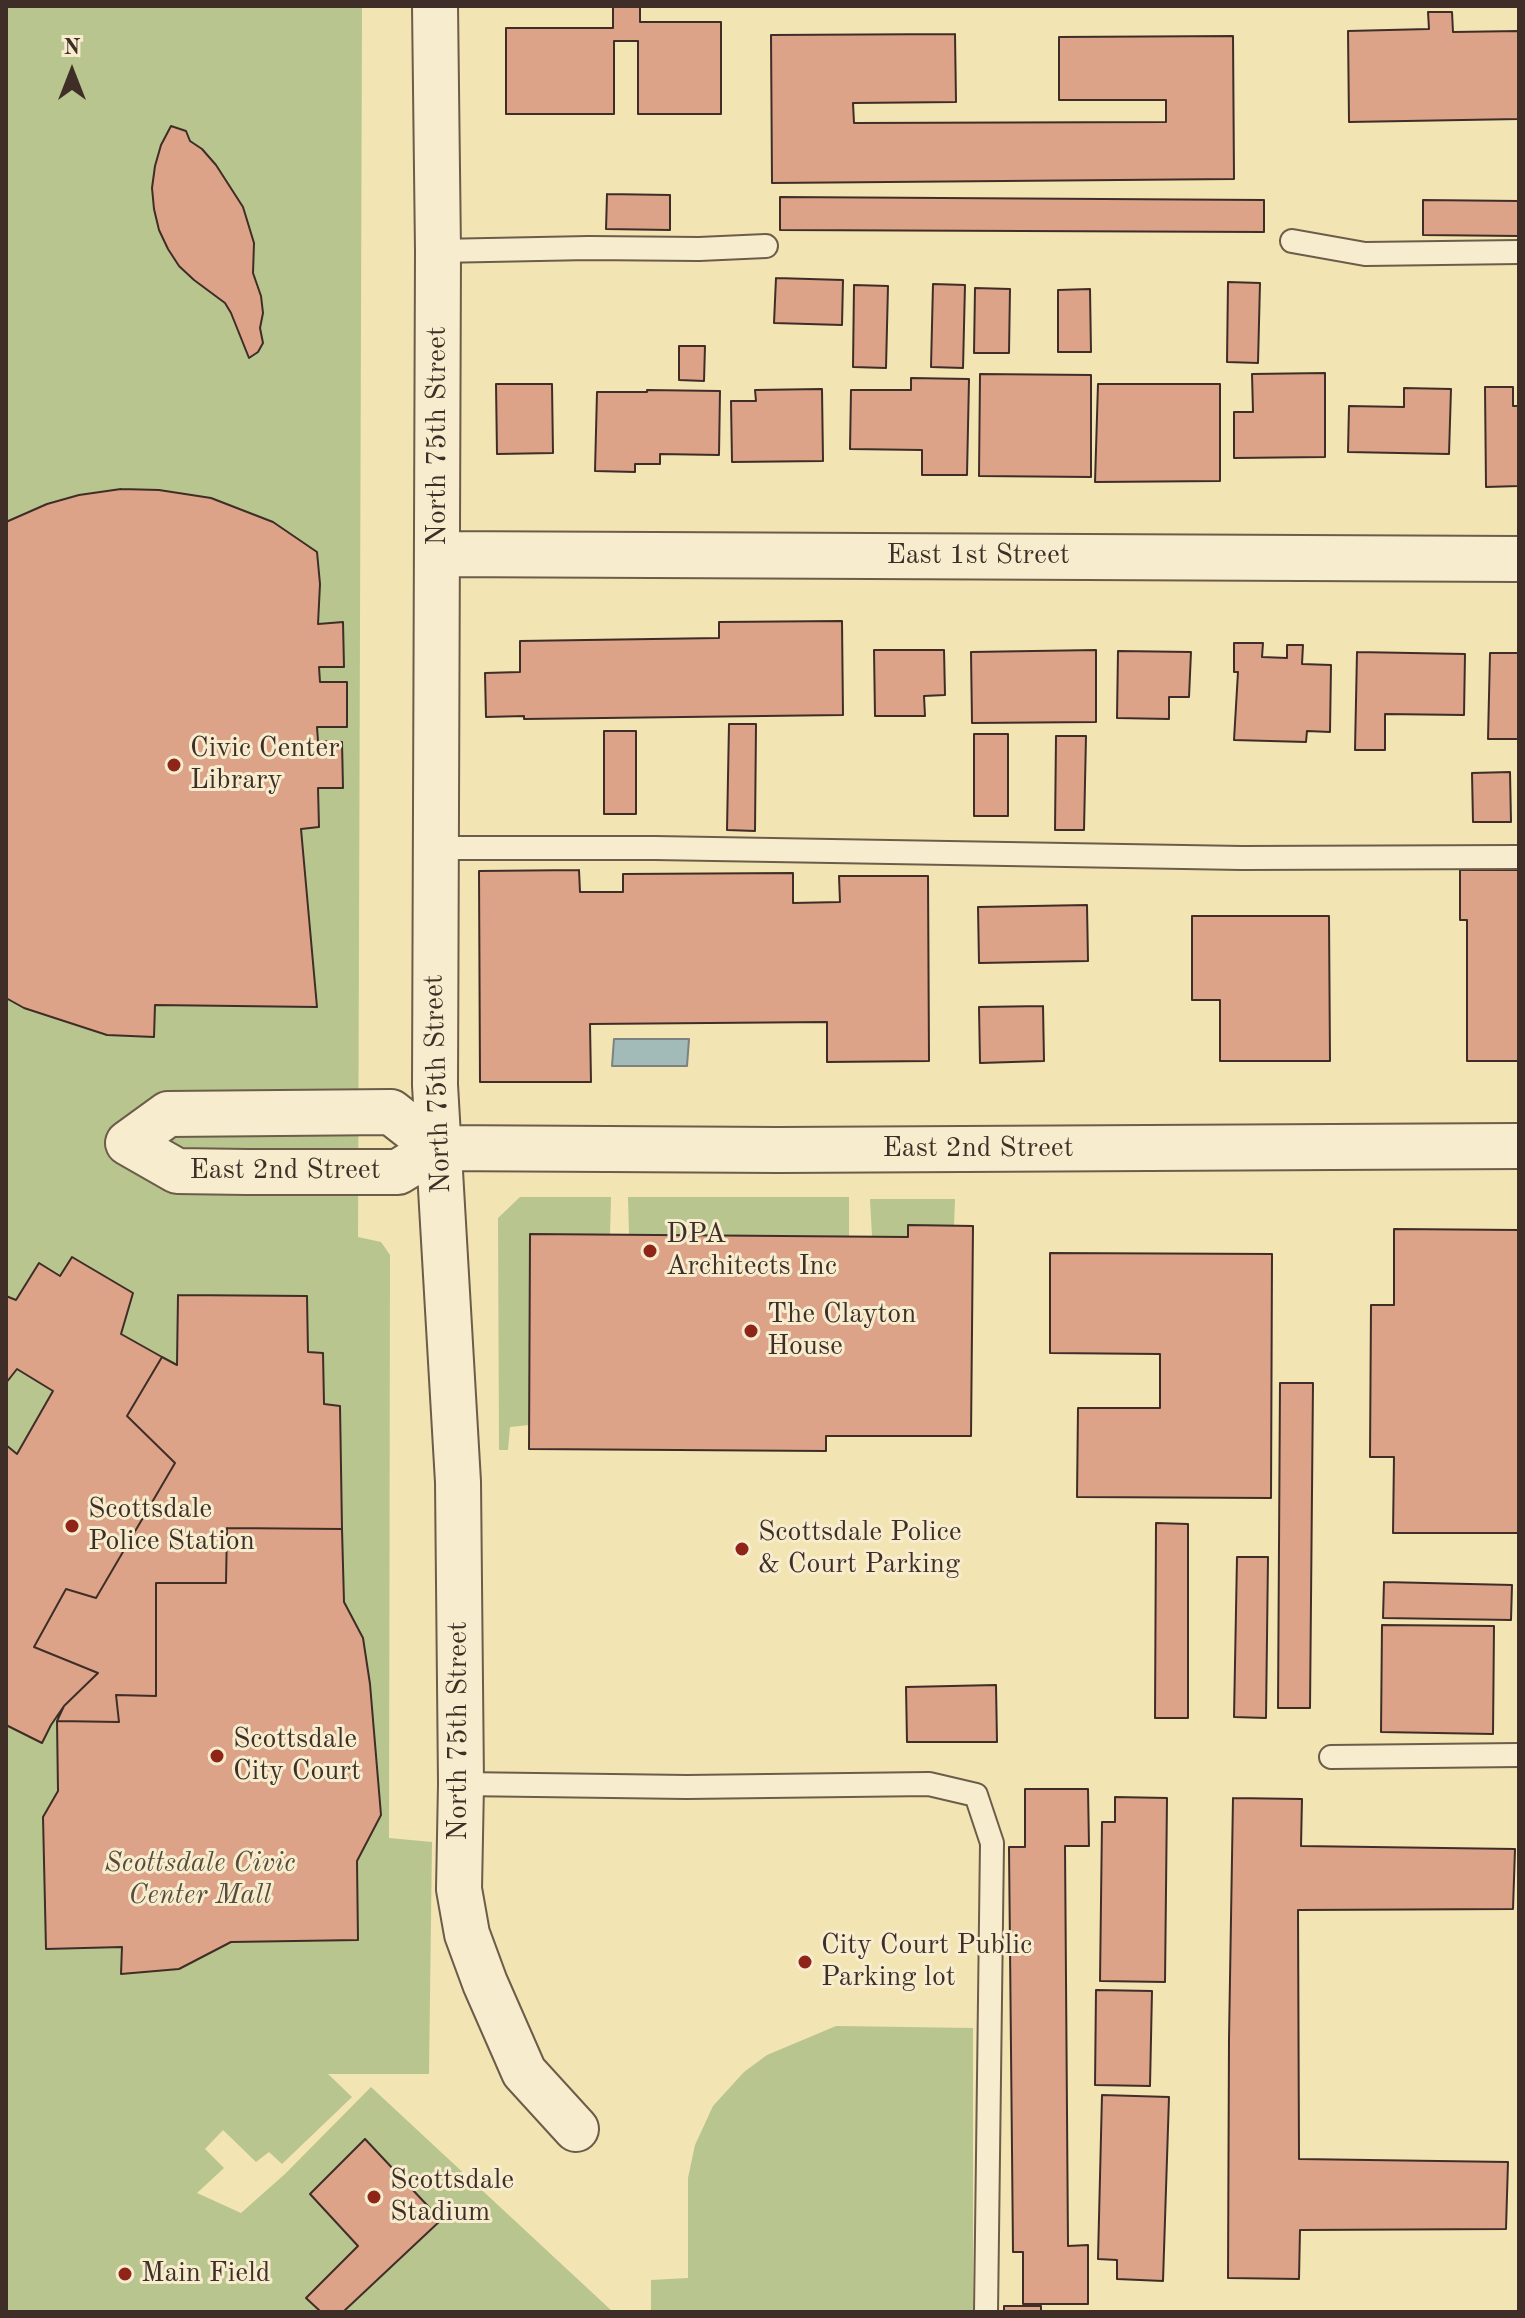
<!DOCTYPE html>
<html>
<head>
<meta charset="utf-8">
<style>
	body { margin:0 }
	#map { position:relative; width:1525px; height:2318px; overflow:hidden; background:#f2e4b3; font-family:"Old Standard TT",serif }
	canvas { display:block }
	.frame { position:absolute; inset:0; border:8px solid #3f2e27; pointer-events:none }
	.north { position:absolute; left:32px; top:32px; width:80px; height:80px; -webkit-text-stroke:6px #f7edce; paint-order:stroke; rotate:0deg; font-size:22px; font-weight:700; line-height:32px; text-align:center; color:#3f2e27 }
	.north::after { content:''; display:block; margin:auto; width:28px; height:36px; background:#3f2e27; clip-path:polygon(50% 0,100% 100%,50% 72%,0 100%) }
</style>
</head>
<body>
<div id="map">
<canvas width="1525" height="2318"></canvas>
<div class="frame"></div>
<div class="north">N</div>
</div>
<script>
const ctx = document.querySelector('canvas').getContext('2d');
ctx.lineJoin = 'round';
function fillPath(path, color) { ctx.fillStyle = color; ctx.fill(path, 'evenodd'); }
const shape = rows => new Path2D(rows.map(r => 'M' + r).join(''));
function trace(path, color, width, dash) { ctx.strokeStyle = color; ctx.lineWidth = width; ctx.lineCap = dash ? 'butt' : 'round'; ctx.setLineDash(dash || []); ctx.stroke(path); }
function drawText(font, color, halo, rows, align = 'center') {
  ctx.font = font + ' "Old Standard TT",serif'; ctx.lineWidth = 6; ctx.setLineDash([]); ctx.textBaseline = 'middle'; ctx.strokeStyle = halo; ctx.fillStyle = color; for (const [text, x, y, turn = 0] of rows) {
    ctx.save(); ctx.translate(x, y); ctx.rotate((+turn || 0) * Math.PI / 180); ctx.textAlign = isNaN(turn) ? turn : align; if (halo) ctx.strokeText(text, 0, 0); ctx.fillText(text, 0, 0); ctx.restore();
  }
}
fillPath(shape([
	[6,6,362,6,358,1237,381,1242,390,1255,389,1838,432,1842,429,2074,328,2074,352,2097,282,2164,269,2152,256,2162,223,2130,205,2149,224,2168,197,2193,241,2213,285,2174,371,2087,613,2312,6,2312],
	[520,1197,611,1197,610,1234,530,1234,529,1425,510,1427,508,1450,499,1450,498,1218],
	[628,1197,849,1197,849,1236,629,1235],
	[870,1199,955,1199,954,1226,908,1225,908,1237,872,1236],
	[836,2026,973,2028,973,2312,651,2312,651,2280,688,2278,688,2178,695,2145,713,2106,744,2072,767,2055]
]), '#b8c58e');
const water = shape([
	[614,1039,689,1039,687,1066,612,1066,614,1039]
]);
fillPath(water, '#a2bbb9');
trace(water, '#7a837f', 2);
const building = shape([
	[613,7,640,7,640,22,721,22,721,114,638,114,638,41,614,41,614,114,506,114,506,28,613,28,613,7],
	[1428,12,1452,12,1453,32,1519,31,1519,119,1349,122,1348,31,1429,29,1428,12],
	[955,34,956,102,853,103,854,123,1166,122,1166,100,1059,100,1059,37,1233,36,1234,179,772,183,771,35,955,34],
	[171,126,186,131,190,141,202,149,216,165,243,207,254,243,253,273,261,296,263,313,260,328,263,343,258,352,249,358,231,313,225,303,194,280,179,266,168,249,159,230,154,209,152,188,155,166,161,145,171,126],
	[607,194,670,195,670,230,606,229,607,194],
	[780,197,1264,200,1264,232,780,230,780,197],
	[1423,200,1519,201,1519,236,1423,235,1423,200],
	[776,278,843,280,842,325,774,323,776,278],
	[1228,282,1260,283,1258,363,1227,362,1228,282],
	[933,284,965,285,963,368,931,367,933,284],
	[854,285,888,286,886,368,853,367,854,285],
	[975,288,1010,289,1009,353,974,353,975,288],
	[1090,289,1091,352,1058,352,1058,290,1090,289],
	[679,346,705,346,704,381,679,380,679,346],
	[1325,373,1325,457,1234,458,1234,412,1253,412,1252,374,1325,373],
	[980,374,1091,375,1091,477,979,476,980,374],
	[911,378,969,379,967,475,922,475,922,450,850,449,851,390,911,390,911,378],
	[496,384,552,384,553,453,497,454,496,384],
	[1098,384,1220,384,1220,481,1095,482,1098,384],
	[1485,387,1513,387,1513,406,1519,406,1519,486,1486,487,1485,387],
	[1404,388,1451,389,1449,454,1348,452,1349,406,1404,407,1404,388],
	[822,389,823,461,732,462,731,401,756,401,755,390,822,389],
	[647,390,720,391,719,455,660,454,660,464,635,464,635,472,595,471,597,392,647,392,647,390],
	[121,489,159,490,211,498,273,522,317,552,320,584,318,624,343,622,344,667,319,667,320,682,347,682,347,727,317,727,318,741,342,742,343,788,318,788,319,827,301,829,317,1007,155,1005,154,1037,107,1035,24,1008,6,998,6,522,47,504,79,495,121,489],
	[842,621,843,715,524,719,524,716,486,717,485,673,520,672,520,641,719,638,719,622,842,621],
	[1234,643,1263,643,1262,657,1287,658,1287,645,1303,645,1302,664,1331,665,1330,732,1307,731,1306,742,1234,740,1238,672,1234,672,1234,643],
	[874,650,944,650,945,695,924,696,925,716,875,716,874,650],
	[1096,650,1096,722,972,723,971,652,1096,650],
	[1118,651,1191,652,1189,697,1169,697,1169,719,1117,718,1118,651],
	[1357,652,1465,654,1464,715,1385,714,1385,750,1355,750,1357,652],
	[1490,653,1519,653,1519,739,1488,739,1490,653],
	[729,724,756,724,755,831,727,830,729,724],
	[604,731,636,731,636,814,604,814,604,731],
	[974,734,1008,734,1008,816,974,816,974,734],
	[1056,736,1086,736,1084,830,1055,830,1056,736],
	[1510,772,1511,822,1473,822,1472,773,1510,772],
	[579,870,580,892,623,892,623,874,793,873,793,903,840,902,839,876,928,876,929,1061,827,1062,827,1022,590,1024,591,1082,480,1082,479,871,579,870],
	[1460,870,1519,870,1519,1061,1467,1061,1467,920,1460,920,1460,870],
	[1087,905,1088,961,979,963,978,907,1087,905],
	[1192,916,1329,916,1330,1061,1220,1061,1220,1000,1192,1000,1192,916],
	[1043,1006,1044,1061,980,1063,979,1007,1043,1006],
	[908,1225,973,1226,971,1436,826,1436,826,1451,529,1449,530,1234,908,1237,908,1225],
	[1394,1229,1519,1230,1519,1533,1393,1533,1394,1457,1370,1457,1371,1305,1394,1305,1394,1229],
	[1050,1253,1272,1254,1271,1498,1077,1497,1078,1408,1160,1408,1160,1354,1050,1353,1050,1253],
	[72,1257,133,1293,121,1334,162,1357,127,1416,175,1463,96,1598,66,1589,34,1647,98,1673,64,1706,51,1725,42,1743,6,1725,6,1445,17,1454,53,1391,17,1369,6,1383,6,1296,16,1300,39,1263,60,1276,72,1257],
	[178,1295,307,1296,308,1352,323,1353,324,1404,340,1406,342,1529,227,1528,226,1583,156,1583,156,1696,116,1695,119,1722,57,1721,64,1706,98,1673,34,1647,66,1589,96,1598,175,1463,127,1416,162,1357,177,1365,178,1295],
	[1280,1383,1313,1383,1310,1708,1278,1708,1280,1383],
	[1156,1523,1188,1524,1188,1718,1155,1718,1156,1523],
	[227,1528,342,1529,344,1602,363,1638,370,1684,381,1815,357,1861,358,1940,231,1942,179,1969,121,1974,122,1947,46,1949,43,1817,58,1791,57,1721,119,1722,116,1695,156,1696,156,1583,226,1583,227,1528],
	[1237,1557,1268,1557,1266,1718,1234,1717,1237,1557],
	[1384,1582,1512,1585,1511,1620,1383,1618,1384,1582],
	[1382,1625,1494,1626,1493,1734,1381,1732,1382,1625],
	[996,1685,997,1742,907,1742,906,1687,996,1685],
	[1025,1789,1088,1789,1089,1846,1065,1846,1068,2246,1088,2245,1088,2304,1023,2304,1023,2252,1013,2252,1009,1847,1025,1847,1025,1789],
	[1115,1797,1167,1798,1165,1982,1100,1981,1102,1822,1115,1822,1115,1797],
	[1233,1798,1302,1799,1301,1846,1515,1849,1513,1909,1298,1910,1299,2159,1508,2162,1506,2229,1300,2230,1299,2279,1228,2278,1229,2039,1233,1798],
	[1096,1990,1152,1991,1150,2086,1095,2085,1096,1990],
	[1102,2095,1169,2097,1163,2281,1117,2279,1117,2260,1098,2259,1102,2095],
	[365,2139,441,2220,343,2312,321,2312,306,2298,358,2246,310,2194,365,2139],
	[1004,2306,1041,2306,1041,2312,1004,2312,1004,2306]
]);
fillPath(building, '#dca389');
trace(building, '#3f2e27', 2);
const lane = shape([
	[1292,241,1365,254,1519,252],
	[438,251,589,248,699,249,766,246],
	[435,848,655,848,1242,858,1519,857],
	[1331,1757,1519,1755],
	[461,1784,687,1787,929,1784,976,1795,992,1843,986,2312]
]);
const street = shape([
	[435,6,438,251,435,1085,458,1482,461,1784,459,1889,467,1934,485,1983,524,2072,576,2129],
	[437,554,1519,559],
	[437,1148,391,1112,168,1114,128,1143,177,1171,247,1172,398,1172,437,1148,778,1150,1519,1146]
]);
trace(lane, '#6c5c4a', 26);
trace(street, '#6c5c4a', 48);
trace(lane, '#f7edce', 22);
trace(street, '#f7edce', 44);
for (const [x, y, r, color] of [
	[174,765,8,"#8f2418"],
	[650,1251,8,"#8f2418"],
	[751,1331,8,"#8f2418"],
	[72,1526,8,"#8f2418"],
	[742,1549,8,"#8f2418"],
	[217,1756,8,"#8f2418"],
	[805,1962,8,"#8f2418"],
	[374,2197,8,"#8f2418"],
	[125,2274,8,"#8f2418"]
]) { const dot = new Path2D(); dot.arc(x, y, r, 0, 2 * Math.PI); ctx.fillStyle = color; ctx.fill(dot); trace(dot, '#f7edce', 3); }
drawText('28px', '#3f2e27', '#f7edce', [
	["North 75th Street",438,436,-90],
	["East 1st Street",978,556],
	["North 75th Street",438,1084,-92],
	["East 2nd Street",978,1149],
	["East 2nd Street",285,1171],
	["North 75th Street",459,1731,-90]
]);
drawText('28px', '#3f2e27', '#f7edce', [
	["Civic Center",190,749],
	["Library",190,781],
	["DPA",666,1235],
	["Architects Inc",666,1267],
	["The Clayton",767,1315],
	["House",767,1347],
	["Scottsdale",88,1510],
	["Police Station",88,1542],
	["Scottsdale Police",758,1533],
	["& Court Parking",758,1565],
	["Scottsdale",233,1740],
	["City Court",233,1772],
	["City Court Public",821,1946],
	["Parking lot",821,1978],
	["Scottsdale",390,2181],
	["Stadium",390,2213],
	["Main Field",141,2274]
], 'left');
drawText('italic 28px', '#574c3c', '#f7edce', [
	["Scottsdale Civic",200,1864],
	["Center Mall",200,1896]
]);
</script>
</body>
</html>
